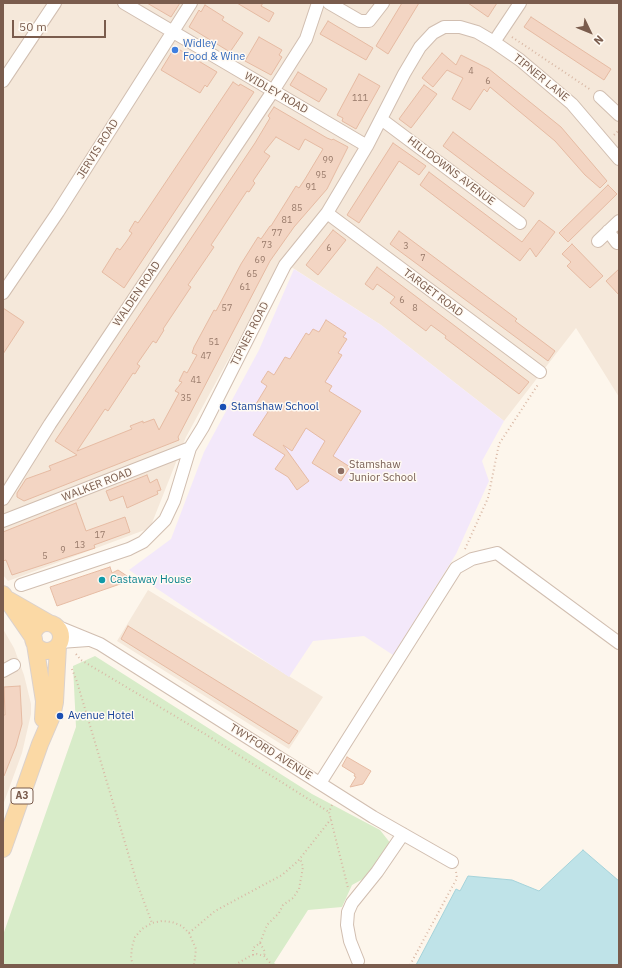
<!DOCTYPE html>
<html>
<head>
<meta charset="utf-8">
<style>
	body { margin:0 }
	#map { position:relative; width:622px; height:968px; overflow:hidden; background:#fdf6ec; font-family:"IBM Plex Sans",sans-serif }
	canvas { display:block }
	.frame { position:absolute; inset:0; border:4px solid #7a5c4d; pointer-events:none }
	.north { position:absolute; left:570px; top:12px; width:40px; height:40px; -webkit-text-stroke:3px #fffaf3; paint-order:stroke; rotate:133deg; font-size:11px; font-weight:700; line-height:16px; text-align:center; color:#7a5c4d }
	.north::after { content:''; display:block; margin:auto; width:14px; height:18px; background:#7a5c4d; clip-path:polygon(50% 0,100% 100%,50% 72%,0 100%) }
	.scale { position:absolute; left:12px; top:20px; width:94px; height:18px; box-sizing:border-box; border:2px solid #7a5c4d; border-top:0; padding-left:5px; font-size:12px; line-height:14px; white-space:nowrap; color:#7a5c4d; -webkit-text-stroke:3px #fffaf3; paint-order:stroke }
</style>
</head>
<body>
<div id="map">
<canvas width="622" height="968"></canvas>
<div class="frame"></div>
<div class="north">N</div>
<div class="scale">50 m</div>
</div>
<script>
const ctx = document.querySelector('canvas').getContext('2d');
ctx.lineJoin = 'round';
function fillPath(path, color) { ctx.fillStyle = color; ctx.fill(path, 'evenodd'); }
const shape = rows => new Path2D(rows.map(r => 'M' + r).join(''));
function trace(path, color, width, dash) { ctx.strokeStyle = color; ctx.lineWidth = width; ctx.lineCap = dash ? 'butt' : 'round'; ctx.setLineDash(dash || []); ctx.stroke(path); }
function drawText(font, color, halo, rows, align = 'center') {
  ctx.font = font + ' "IBM Plex Sans",sans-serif'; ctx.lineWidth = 3; ctx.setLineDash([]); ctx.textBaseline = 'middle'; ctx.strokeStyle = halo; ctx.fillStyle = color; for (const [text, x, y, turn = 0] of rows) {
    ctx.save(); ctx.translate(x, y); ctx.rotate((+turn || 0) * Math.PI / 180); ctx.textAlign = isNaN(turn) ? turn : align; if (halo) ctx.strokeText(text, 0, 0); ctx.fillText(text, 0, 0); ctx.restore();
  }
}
fillPath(shape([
	[3,3,619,3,619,397,576,328,504,421,381,325,282,261,186,437,150,528,8,581,3,575],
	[148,590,323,697,289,749,117,641],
	[3,629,14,648,24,675,31,704,31,714,22,753,3,805]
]), '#f5e8da');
fillPath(shape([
	[294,269,381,325,504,421,482,461,489,481,456,554,393,655,364,636,313,641,289,677,129,570,171,539,204,452,259,350]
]), '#f3e8fa');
fillPath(shape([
	[95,656,312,794,380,830,391,844,372,874,352,885,342,907,308,910,274,963,277,965,3,965,3,935,76,727,73,666]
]), '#d8ecc9');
const water = shape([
	[583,850,619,881,619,965,416,965,456,889,460,891,468,876,512,880,539,891,583,850]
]);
fillPath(water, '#bfe3e8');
trace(water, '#a5d3da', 1);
const building = shape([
	[147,3,180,3,171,17,147,3],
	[237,3,263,3,261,6,274,13,269,22,237,3],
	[402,3,419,3,388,54,376,46,402,3],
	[468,3,497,3,488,17,468,3],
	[205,5,224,17,222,20,243,33,230,52,189,27,199,10,201,12,205,5],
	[531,17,611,69,604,80,524,27,531,17],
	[328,21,373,48,366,60,320,34,328,21],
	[259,37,282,50,279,55,282,57,271,75,245,61,259,37],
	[175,47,217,72,207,87,205,85,200,93,161,70,175,47],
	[442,53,456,65,461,55,489,69,561,127,607,181,600,188,585,175,555,141,490,87,487,92,484,89,470,110,452,99,463,78,447,70,433,87,422,78,442,53],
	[298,72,327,89,319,102,290,85,298,72],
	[359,74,380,86,356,129,342,121,343,118,337,115,359,74],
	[233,82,239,86,240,84,254,92,124,288,102,272,117,248,120,250,126,242,132,233,129,231,135,221,138,223,147,210,233,82],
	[424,85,437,94,411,128,399,119,424,85],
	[274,107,327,138,332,140,333,139,348,147,327,189,294,227,270,261,178,437,179,440,24,501,17,497,17,493,26,479,51,470,49,466,77,455,55,441,255,143,270,118,268,116,274,107],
	[276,137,299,150,305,139,323,149,305,179,299,188,296,186,271,226,270,226,261,239,258,237,241,264,216,311,214,310,194,347,192,353,197,355,187,373,184,371,179,381,182,382,175,391,179,393,159,430,154,419,143,423,143,421,130,426,132,429,77,451,105,409,108,411,133,373,135,374,140,366,137,364,153,341,156,343,164,330,163,329,191,287,188,285,214,247,211,245,247,191,249,192,255,183,253,181,270,156,264,152,276,137],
	[453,132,534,193,524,207,443,146,453,132],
	[393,143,426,166,419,175,399,161,359,223,347,215,393,143],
	[429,172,522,242,539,220,555,232,536,257,530,248,520,261,420,185,429,172],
	[608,185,617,194,568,242,559,233,608,185],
	[333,230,346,240,318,275,306,265,333,230],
	[399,231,517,319,515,321,555,351,548,361,390,244,399,231],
	[572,244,603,276,590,288,567,266,571,262,562,254,572,244],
	[377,267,529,382,519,394,445,338,446,336,431,325,426,331,414,322,390,303,395,297,377,284,373,290,365,284,377,267],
	[619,269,619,295,606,281,619,269],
	[3,308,24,322,3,354,3,308],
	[326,320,346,333,343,337,347,339,338,353,342,355,325,382,332,386,329,391,361,411,333,456,350,467,341,481,312,463,325,441,306,428,292,451,283,445,309,481,297,490,288,477,275,469,285,455,253,435,268,412,256,404,267,386,261,382,268,371,274,375,285,357,290,359,306,333,309,335,313,329,319,332,326,320],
	[147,475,150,483,157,479,161,490,157,491,158,494,127,508,123,496,110,501,106,491,147,475],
	[76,503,86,531,125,517,130,532,94,545,95,548,12,575,6,560,3,561,3,532,76,503],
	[110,567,112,573,118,570,127,576,123,583,57,606,50,587,110,567],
	[128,626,298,731,289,744,121,639,128,626],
	[20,686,22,724,16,746,4,776,3,776,3,715,5,715,4,687,20,686],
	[347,757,371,771,363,784,350,787,356,777,354,776,355,774,342,766,347,757]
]);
fillPath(building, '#f3d5c3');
trace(building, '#e6bba3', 1);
const minor = shape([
	[124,3,367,146],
	[329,3,360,21,369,21,383,3],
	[494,42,520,3],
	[3,81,55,3],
	[600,97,619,115],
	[381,119,520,223],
	[327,213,540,372],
	[608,231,617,243],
	[598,241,619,221],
	[3,293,58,212,191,3],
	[3,499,50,424,273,91,306,39,318,3],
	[3,521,190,448],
	[21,585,129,549,143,542,165,520,174,501,190,448,203,427,285,265,327,213,367,146,404,74,420,47,433,33,444,27,460,27,477,32,494,42,520,60,572,104,619,159],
	[56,626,100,644,373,817,452,862],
	[60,642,88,640],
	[3,671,14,665],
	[320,783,456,568,472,559,497,553,619,643],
	[358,961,350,941,347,925,348,912,352,903,377,872,403,834]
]);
const major = shape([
	[3,594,34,639],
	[9,600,49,623],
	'33 637a14 14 0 1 1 28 0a14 14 0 1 1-28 0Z',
	[35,644,44,701,43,719],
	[3,849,40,744,52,716,55,702,58,646]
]);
trace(minor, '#d1beb0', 14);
trace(major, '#dad1cd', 18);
trace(shape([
	[512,37,591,90],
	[614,135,619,130],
	[465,549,488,498,499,444,539,383],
	[76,654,81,660,205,734,329,812],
	[72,669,77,682,137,883,152,923],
	[332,805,329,812,348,888],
	[189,933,215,911,282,875,298,861,331,819],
	[260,943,265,952,264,956],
	[253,955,253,948,260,943,267,925,279,913,283,905,293,898,299,889,303,867,300,858],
	[133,965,131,958,132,947,135,937,142,929,152,923,162,921,172,922,182,926,189,933,196,949,194,965],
	[235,965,250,956,257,954,264,956,272,965],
	[410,965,457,878,456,872]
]), '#d9b8a5', 2, [1, 3]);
trace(minor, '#fff', 12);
trace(major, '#fbd9a5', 16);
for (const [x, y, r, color] of [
	[175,50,4,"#3f7fe0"],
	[223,407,4,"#1a4fb4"],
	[341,471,4,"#8d6e63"],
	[102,580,4,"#0f9aa8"],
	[60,716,4,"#1a4fb4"]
]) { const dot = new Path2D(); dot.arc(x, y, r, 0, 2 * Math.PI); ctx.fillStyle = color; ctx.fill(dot); trace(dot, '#fffaf3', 1.5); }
drawText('9px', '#987a6a', null, [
	["4",471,71],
	["6",488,81],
	["111",360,98],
	["99",328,160],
	["95",321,175],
	["91",311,187],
	["85",297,208],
	["81",287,220],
	["77",277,233],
	["73",267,245],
	["3",406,246],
	["6",329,248],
	["7",423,258],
	["69",260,260],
	["65",252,274],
	["61",245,287],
	["6",402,300],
	["57",227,308],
	["8",415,308],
	["51",214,342],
	["47",206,356],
	["41",196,380],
	["35",186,398],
	["17",100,535],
	["13",80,545],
	["9",63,550],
	["5",45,556]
]);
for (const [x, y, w] of [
	[22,796,22]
]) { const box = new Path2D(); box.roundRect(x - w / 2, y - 8, w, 16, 3); ctx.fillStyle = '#fffaf3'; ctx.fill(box); trace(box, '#7a5c4d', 1); }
drawText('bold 10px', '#7a5c4d', null, [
	["A3",22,796]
]);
drawText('11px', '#366cbe', '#fffaf3', [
	["Widley",183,44],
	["Food & Wine",183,57]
], 'left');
drawText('11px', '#7a5c4d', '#fffaf3', [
	["TIPNER LANE",541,78,39],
	["WIDLEY ROAD",276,93,30],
	["JERVIS ROAD",98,149,-58],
	["HILLDOWNS AVENUE",451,171,37],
	["TARGET ROAD",433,293,37],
	["WALDEN ROAD",137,294,-56],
	["TIPNER ROAD",250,334,-63],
	["WALKER ROAD",97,485,-21],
	["TWYFORD AVENUE",271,752,32]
]);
drawText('11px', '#164399', '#fffaf3', [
	["Stamshaw School",231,407],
	["Avenue Hotel",68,716]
], 'left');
drawText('11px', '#785e54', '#fffaf3', [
	["Stamshaw",349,465],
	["Junior School",349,478]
], 'left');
drawText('11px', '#0d838f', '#fffaf3', [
	["Castaway House",110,580]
], 'left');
</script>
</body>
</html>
